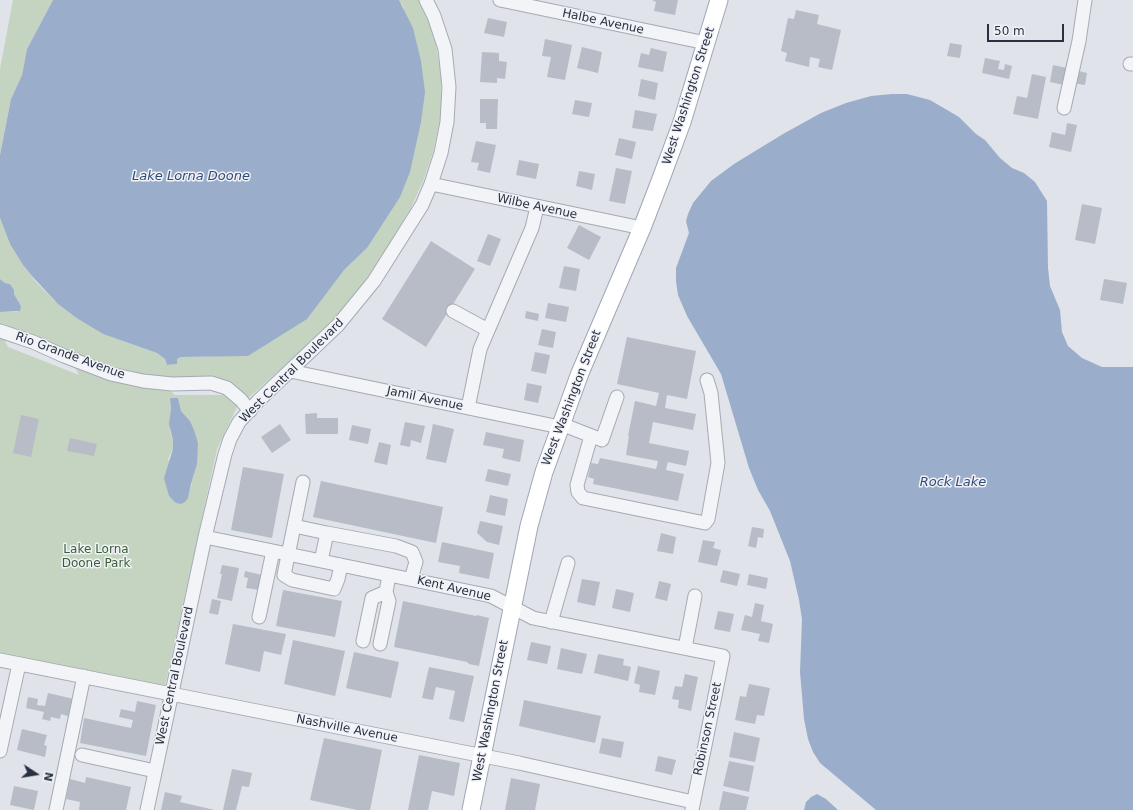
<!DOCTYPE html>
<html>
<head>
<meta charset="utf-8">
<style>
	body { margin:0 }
	#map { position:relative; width:1133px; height:810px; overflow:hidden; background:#e0e3e9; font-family:"DejaVu Sans",sans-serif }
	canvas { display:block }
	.north { position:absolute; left:16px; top:754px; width:40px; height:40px; -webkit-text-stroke:3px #f0f2f7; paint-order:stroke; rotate:102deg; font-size:11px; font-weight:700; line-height:16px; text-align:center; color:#283041 }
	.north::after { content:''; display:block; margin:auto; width:14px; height:18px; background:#283041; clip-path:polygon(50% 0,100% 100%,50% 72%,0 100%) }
	.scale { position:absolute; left:987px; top:24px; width:77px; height:18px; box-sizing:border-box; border:2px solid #283041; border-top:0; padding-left:5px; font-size:12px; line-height:14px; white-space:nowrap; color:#283041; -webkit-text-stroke:3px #f0f2f7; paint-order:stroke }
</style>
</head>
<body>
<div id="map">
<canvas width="1133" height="810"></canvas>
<div class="north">N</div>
<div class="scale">50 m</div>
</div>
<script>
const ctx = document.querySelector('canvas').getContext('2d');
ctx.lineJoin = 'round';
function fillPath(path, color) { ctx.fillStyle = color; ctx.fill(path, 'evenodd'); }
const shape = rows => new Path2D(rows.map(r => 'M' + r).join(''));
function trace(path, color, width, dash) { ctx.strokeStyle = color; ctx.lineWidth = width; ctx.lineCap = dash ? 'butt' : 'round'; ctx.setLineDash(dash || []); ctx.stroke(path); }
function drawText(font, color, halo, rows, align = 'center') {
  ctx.font = font + ' "DejaVu Sans",sans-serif'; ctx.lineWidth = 3; ctx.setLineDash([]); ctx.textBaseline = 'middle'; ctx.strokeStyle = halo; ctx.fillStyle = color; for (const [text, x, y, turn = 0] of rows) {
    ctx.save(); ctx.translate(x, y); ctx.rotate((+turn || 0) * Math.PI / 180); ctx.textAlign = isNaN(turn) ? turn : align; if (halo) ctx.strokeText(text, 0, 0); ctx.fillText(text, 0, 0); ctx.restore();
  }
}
fillPath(shape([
	[13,0,53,0,27,49,22,75,11,99,0,155,0,69],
	[399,0,419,0,434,33,441,76,441,114,433,152,424,179,411,208,385,251,354,297,312,341,247,399,174,378,148,377,118,370,0,327,0,312,17,312,21,306,14,294,14,290,10,284,5,283,0,279,0,218,10,244,23,265,36,282,58,304,78,319,103,334,157,353,165,359,167,365,177,364,177,359,181,357,205,357,344,270,367,248,404,8],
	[0,335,2,335,8,347,79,375,74,365,165,386,175,395,223,395,218,388,235,400,237,407,217,449,165,686,0,654],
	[170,398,178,398,181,411,190,421,194,474,188,498,168,459,173,449,173,440,170,431,171,409]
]), '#c4d4c1');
fillPath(shape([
	[53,0,399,0,413,28,421,61,425,92,421,122,410,172,400,197,367,248,344,270,307,319,248,356,181,357,177,359,177,364,167,365,165,359,157,353,103,334,78,319,58,304,31,275,23,265,10,244,0,218,0,155,11,99,22,75,27,49],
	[892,94,907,94,930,100,959,117,976,134,985,140,1000,158,1012,168,1024,173,1035,182,1047,201,1048,268,1050,286,1060,310,1062,332,1068,346,1082,358,1102,367,1133,367,1133,810,876,810,820,763,813,752,808,739,804,719,800,672,802,619,799,600,790,561,770,511,758,490,749,468,721,374,687,316,678,295,676,281,676,268,689,233,686,221,688,214,693,203,711,181,734,164,783,134,821,113,846,103,871,96],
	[0,279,5,283,10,284,14,290,14,294,21,306,20,311,0,312],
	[170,398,178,398,181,411,190,421,194,430,198,443,197,464,191,484,188,498,185,502,181,504,176,503,169,496,164,478,173,449,173,440,169,424,171,409],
	[817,794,826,799,838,810,804,810,806,802,811,797]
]), '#9aaecb');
fillPath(shape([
	[652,0,678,0,675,15,654,11,656,2],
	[796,10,819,15,817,24,841,30,832,70,818,67,820,59,810,57,809,67,785,61,787,53,781,51,788,18,794,19],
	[488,18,507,22,504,37,484,33],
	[545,39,572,45,565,80,547,77,551,57,542,56],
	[950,43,962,45,960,58,947,56],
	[582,47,602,52,598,73,577,68],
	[651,48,667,52,663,72,638,67,641,53,649,55],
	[482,52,499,53,499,61,507,62,505,79,497,78,497,83,480,82],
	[985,58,1000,61,998,69,1004,70,1005,64,1012,66,1009,79,982,73],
	[1053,65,1067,68,1064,85,1050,82],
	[1075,70,1087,73,1085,85,1073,83],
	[1032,74,1046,77,1038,119,1013,114,1017,96,1027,98],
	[641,79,658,83,655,100,638,96],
	[480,99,498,99,497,129,486,129,486,123,480,123],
	[575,100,592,103,589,117,572,114],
	[635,110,657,114,653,131,632,128],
	[1067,123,1077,125,1071,152,1049,147,1052,132,1065,135],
	[619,138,636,142,632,159,615,155],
	[476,141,496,145,490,173,477,170,479,163,471,162],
	[519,160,539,164,536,179,516,175],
	[616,168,632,171,625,204,609,201],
	[579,171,595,174,592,190,576,186],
	[1082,204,1102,208,1095,244,1075,240],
	[579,225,601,237,589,260,567,248],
	[488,234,501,239,490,266,477,261],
	[431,241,475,269,426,347,382,319],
	[564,266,580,269,576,291,559,288],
	[1104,279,1127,283,1123,304,1100,300],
	[548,303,569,307,566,322,545,318],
	[526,311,539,314,538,321,525,318],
	[542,329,556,332,553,348,538,345],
	[627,337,696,351,687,399,667,395,665,408,696,414,693,430,653,422,649,443,689,451,686,466,668,462,666,470,684,474,678,501,593,484,594,479,588,477,591,463,598,464,600,458,656,469,658,461,626,455,629,436,628,436,635,401,656,406,659,393,617,384],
	[535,352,550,355,546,374,531,371],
	[527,383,542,386,538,403,524,400],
	[317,413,317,418,338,418,338,434,306,434,305,414],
	[21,415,39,419,31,457,13,453],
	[405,422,425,426,421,443,411,440,410,447,400,445],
	[280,424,291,440,272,453,261,437],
	[433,424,454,429,446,463,426,459],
	[352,425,371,429,368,444,349,440],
	[486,432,524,440,520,462,502,458,504,449,483,445],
	[70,438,97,444,94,456,67,451],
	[379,442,391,445,387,465,374,462],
	[243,467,284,474,272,538,231,530],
	[488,469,511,474,508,486,485,481],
	[321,481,443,507,436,543,313,517],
	[490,495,508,499,505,516,486,512],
	[480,521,503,526,499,545,487,542,477,533],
	[752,527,764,529,763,538,758,537,756,548,748,546],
	[661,533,676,537,673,554,657,551],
	[703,540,715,542,713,548,721,550,717,566,698,562],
	[442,542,494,553,489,579,459,573,460,566,438,562],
	[222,565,239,568,232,601,217,598,222,574,220,574],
	[723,570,740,574,737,586,720,582],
	[245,571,262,575,259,590,246,588,248,578,244,577],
	[749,574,768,578,766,589,747,585],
	[582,579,600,582,595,606,577,602],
	[659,581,671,584,667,601,655,598],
	[616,589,634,593,630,612,612,608],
	[283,590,342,601,335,637,276,626],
	[212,599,221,601,218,615,209,613],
	[403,601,476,616,477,615,489,618,479,666,469,664,467,662,394,647],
	[755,603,764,605,761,621,773,624,769,643,758,641,760,634,741,630,745,615,752,617],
	[718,611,734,614,730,632,714,629],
	[233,624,286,634,281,655,264,651,260,672,225,664],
	[293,640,345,651,335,696,284,684],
	[531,642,551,646,547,664,527,660],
	[561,648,587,654,582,674,557,669],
	[354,652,399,662,391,698,346,688],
	[598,654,624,659,623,665,631,667,628,681,594,673],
	[638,666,660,671,655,695,639,692,640,685,634,683],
	[429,667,474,676,464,722,449,719,455,691,436,687,433,700,422,698],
	[685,674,698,677,691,711,678,708,679,700,672,699,675,686,682,687],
	[749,684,770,688,764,716,757,715,755,724,735,720,740,696,746,697],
	[48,693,74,699,71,717,61,714,60,719,51,717,50,721,42,719,44,712,26,708,28,697,38,699,37,705,45,706],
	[524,700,601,716,595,743,519,726],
	[137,701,156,705,146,756,80,743,84,718,131,728,133,720,119,717,121,709,135,712],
	[22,729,47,735,44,745,47,746,45,757,17,750],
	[734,732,760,738,755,762,729,757],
	[324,738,382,750,370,810,357,810,310,800],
	[602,738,624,742,621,758,599,753],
	[419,755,460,763,454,796,432,791,428,810,408,810],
	[658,756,676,760,672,775,655,771],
	[729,761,754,766,749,792,723,786],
	[232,769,252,773,249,787,242,786,236,810,223,810],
	[86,777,131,787,126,810,79,810,80,802,66,799,70,779,85,783],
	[511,778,540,784,535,810,505,810],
	[14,786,38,791,34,810,10,805],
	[723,791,749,797,746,810,719,810],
	[165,792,182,796,180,802,215,810,161,810]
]), '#b7bcc6');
const minor = shape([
	[500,0,706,43],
	[1130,64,1133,64],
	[1064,108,1079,41,1085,0],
	[431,184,642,228],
	[453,311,488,330],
	[0,331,33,342,64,356,111,374,143,381,172,384,211,383,227,388,241,400,250,411],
	[290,371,560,427],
	[468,408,480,349,532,228,537,207],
	[561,424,602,440,617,397],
	[591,436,577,485,578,492,583,498,705,523,708,519,718,463,711,393,707,380],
	[303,482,284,575,292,580,334,589,338,579,341,565],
	[294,526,327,533],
	[205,537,491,596,533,618,723,656,692,810],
	[321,561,327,533,396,546,412,552,416,562,411,579],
	[259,617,273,551],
	[551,622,568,563],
	[363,641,372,598,386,592],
	[380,644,389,601,386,592,389,575],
	[685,648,695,596],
	[0,660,519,763,693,802],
	[0,751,19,664],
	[82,755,155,771],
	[56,810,84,676],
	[147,810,205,537,225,454,230,439,239,422,258,401,338,325,374,281,422,205,431,184,441,153,447,122,449,87,445,49,434,16,426,0]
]);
const major = shape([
	[471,810,529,526,544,472,580,373,642,228,662,176,682,122,719,0]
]);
trace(minor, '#a5aab3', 15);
trace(major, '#9fa6b6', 19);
trace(minor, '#f3f4f8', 13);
trace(major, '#fff', 17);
drawText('12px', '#283041', '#f0f2f7', [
	["Halbe Avenue",603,22,12],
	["West Washington Street",689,96,-72],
	["Wilbe Avenue",537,207,12],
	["Rio Grande Avenue",70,356,20],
	["West Central Boulevard",292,371,-45],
	["West Washington Street",572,398,-69],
	["Jamil Avenue",425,399,12],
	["Kent Avenue",454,589,13],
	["West Central Boulevard",175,676,-78],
	["West Washington Street",491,711,-79],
	["Nashville Avenue",347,729,11],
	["Robinson Street",708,729,-78]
]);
drawText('12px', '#3a5e35', '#f0f2f7', [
	["Lake Lorna",96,550],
	["Doone Park",96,564]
]);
drawText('italic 13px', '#314b77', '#f0f2f7', [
	["Lake Lorna Doone",191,177],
	["Rock Lake",953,483]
]);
</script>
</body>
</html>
